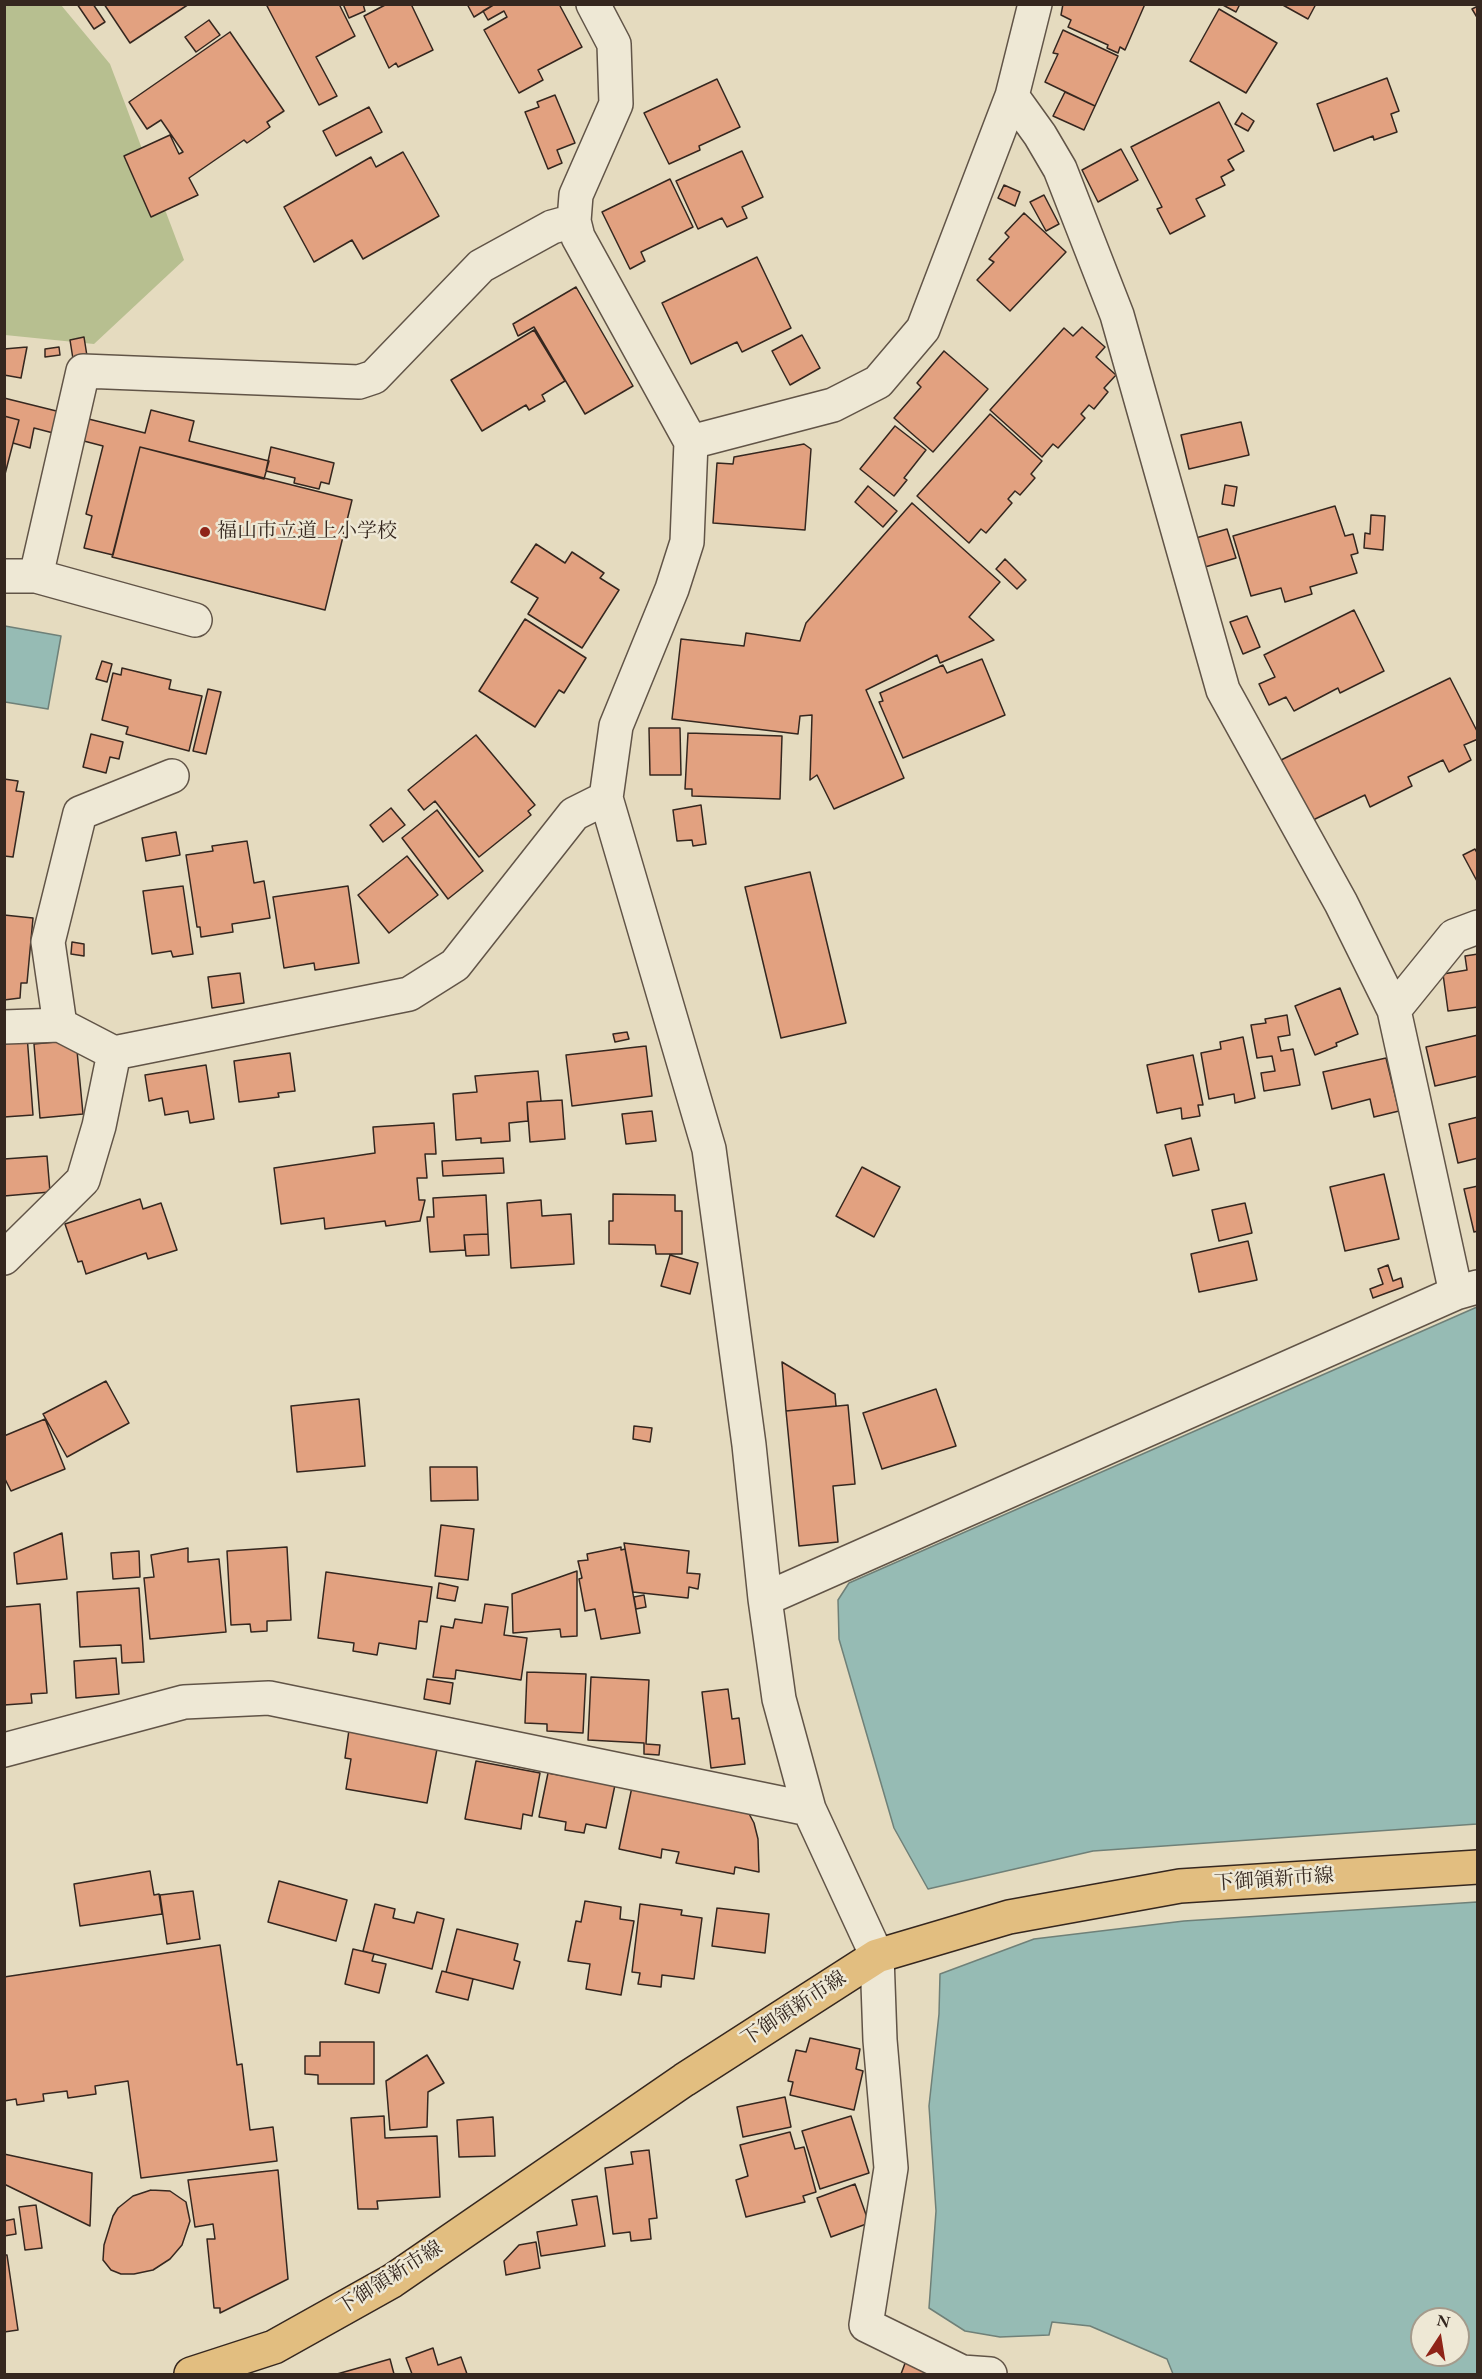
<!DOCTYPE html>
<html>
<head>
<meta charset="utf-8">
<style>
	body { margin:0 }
	#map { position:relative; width:1482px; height:2379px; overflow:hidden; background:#e5dbbf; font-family:"EB Garamond",serif }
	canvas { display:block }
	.frame { position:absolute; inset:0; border:6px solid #35271f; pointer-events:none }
	.north { position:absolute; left:1410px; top:2307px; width:60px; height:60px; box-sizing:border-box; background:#eee8d5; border:2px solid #a49b8c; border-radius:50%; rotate:12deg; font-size:16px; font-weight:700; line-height:24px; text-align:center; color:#35271f }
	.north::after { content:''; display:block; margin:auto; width:21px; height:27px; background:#8f2418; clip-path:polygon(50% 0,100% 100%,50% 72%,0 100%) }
</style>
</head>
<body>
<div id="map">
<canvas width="1482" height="2379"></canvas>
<div class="frame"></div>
<div class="north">N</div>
</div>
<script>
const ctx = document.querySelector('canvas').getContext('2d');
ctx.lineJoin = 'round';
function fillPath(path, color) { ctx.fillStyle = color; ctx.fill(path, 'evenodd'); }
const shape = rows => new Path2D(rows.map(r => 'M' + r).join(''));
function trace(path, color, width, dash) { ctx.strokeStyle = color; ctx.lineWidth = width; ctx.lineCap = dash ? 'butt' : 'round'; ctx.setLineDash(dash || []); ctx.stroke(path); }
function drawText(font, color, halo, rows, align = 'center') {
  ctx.font = font + ' "EB Garamond","Noto Serif JP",serif'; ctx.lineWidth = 5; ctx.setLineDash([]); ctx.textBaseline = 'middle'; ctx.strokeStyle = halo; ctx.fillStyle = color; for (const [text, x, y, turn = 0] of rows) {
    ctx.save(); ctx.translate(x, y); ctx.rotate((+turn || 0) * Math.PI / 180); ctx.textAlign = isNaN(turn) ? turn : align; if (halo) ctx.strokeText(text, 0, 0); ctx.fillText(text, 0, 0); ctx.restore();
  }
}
fillPath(shape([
	[4,5,61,5,110,64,184,260,94,344,5,335]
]), '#b7bf90');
const water = shape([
	[5,626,61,636,48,709,5,702,5,626],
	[1477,1307,1477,1824,1093,1851,928,1889,894,1828,839,1639,838,1600,849,1583,1477,1307],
	[1477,1902,1477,2374,1173,2374,1167,2359,1090,2326,1052,2322,1049,2335,1000,2337,965,2331,929,2308,936,2211,929,2106,939,2014,940,1974,1034,1939,1184,1921,1477,1902],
	[1422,2319,1458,2319,1458,2355,1422,2355,1422,2319]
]);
fillPath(water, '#96bbb4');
trace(water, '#6f8078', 1.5);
const building = shape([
	[77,4,93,4,105,22,94,29,77,4],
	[104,4,189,4,130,43,104,4],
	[271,4,339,4,355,36,316,57,337,96,319,105,267,6,271,4],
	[343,4,363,4,365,11,349,18,343,4],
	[387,4,411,4,433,50,398,67,396,63,389,68,364,16,387,4],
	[467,4,495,4,474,17,467,4],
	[495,4,559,4,582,47,538,70,543,80,519,93,484,30,507,17,504,11,488,20,483,11,495,4],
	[1063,4,1145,4,1125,50,1120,47,1118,53,1107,48,1108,45,1068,27,1071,20,1061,15,1063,4],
	[1221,4,1240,4,1236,12,1221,4],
	[1281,4,1316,4,1308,19,1281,4],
	[1478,6,1478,19,1472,9,1478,6],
	[1219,9,1277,43,1246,93,1190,61,1219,9],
	[209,20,220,35,196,52,185,37,209,20],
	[1063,30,1118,56,1095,106,1045,82,1058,54,1053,53,1063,30],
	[230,32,284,111,267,122,270,127,247,143,244,140,189,178,198,195,151,217,124,156,170,135,179,154,183,152,161,120,147,129,129,102,230,32],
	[1387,78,1399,111,1391,114,1397,132,1374,140,1373,136,1334,151,1317,104,1387,78],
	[717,79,740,127,699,146,700,150,669,164,644,113,717,79],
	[1065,92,1095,106,1084,130,1053,116,1065,92],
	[555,95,575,143,557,150,562,163,548,169,525,112,539,107,537,102,555,95],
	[1219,102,1244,151,1228,160,1234,170,1221,177,1225,185,1196,199,1205,216,1170,234,1157,209,1162,207,1131,147,1219,102],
	[369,107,382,132,336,156,323,131,369,107],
	[1242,113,1254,121,1248,131,1235,124,1242,113],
	[1121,149,1138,180,1098,202,1082,170,1121,149],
	[742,151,763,197,742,207,747,218,727,227,722,218,698,229,676,181,742,151],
	[403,152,439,216,363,259,352,240,314,262,284,207,371,157,376,167,403,152],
	[670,179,693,227,641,252,645,261,630,269,602,212,670,179],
	[1004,185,1020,192,1015,206,998,198,1004,185],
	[1044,195,1059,224,1046,231,1030,202,1044,195],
	[1024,213,1066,252,1010,311,977,280,994,262,989,259,1009,237,1005,233,1024,213],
	[757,257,791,328,742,352,737,342,691,364,662,303,757,257],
	[576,287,633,386,585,414,534,327,518,336,513,324,576,287],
	[1082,327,1105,347,1096,357,1116,375,1104,388,1108,392,1094,409,1089,405,1081,414,1085,418,1058,448,1053,444,1042,457,990,410,1064,328,1073,336,1082,327],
	[534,330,565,381,542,395,545,401,529,410,526,405,482,431,451,380,534,330],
	[802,335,820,368,790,385,772,351,802,335],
	[84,337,87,356,73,359,70,340,84,337],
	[27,347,21,378,4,375,4,349,27,347],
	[59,347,60,355,45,357,45,349,59,347],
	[944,351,988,389,933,452,894,418,921,387,917,383,944,351],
	[4,398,145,433,151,410,194,421,189,441,269,461,264,479,140,447,113,555,84,548,92,516,86,514,103,446,34,428,30,448,13,443,19,420,4,416,4,398],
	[990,414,1042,461,1031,474,1035,478,1020,495,1015,491,1008,499,1012,503,986,533,981,529,969,543,917,496,990,414],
	[4,416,19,420,4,478,4,416],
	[1241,422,1249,455,1189,469,1181,435,1241,422],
	[895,426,926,450,904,478,907,480,894,496,860,469,895,426],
	[804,444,811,449,805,530,713,523,717,463,733,464,734,457,804,444],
	[140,447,352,500,325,610,112,557,140,447],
	[271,447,334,463,329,484,321,482,319,489,294,483,295,478,266,471,271,447],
	[1225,485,1237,487,1234,506,1222,504,1225,485],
	[868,486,897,511,883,527,855,502,868,486],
	[912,503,1000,582,969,617,994,640,940,663,937,655,866,690,904,778,834,809,817,775,810,780,812,715,800,716,798,734,672,719,681,639,744,646,746,633,800,641,806,623,912,503],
	[1335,506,1345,536,1353,534,1358,553,1351,555,1357,573,1310,587,1312,594,1285,602,1281,588,1251,596,1233,536,1335,506],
	[1371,515,1385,516,1383,550,1364,548,1365,533,1370,534,1371,515],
	[1227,529,1236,558,1205,567,1196,538,1227,529],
	[536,544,565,563,572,552,604,573,600,578,619,590,582,648,528,614,538,598,511,582,536,544],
	[1005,559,1026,580,1017,589,996,569,1005,559],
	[1354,610,1384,671,1340,693,1338,688,1294,711,1286,697,1269,705,1259,684,1275,677,1264,655,1354,610],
	[1247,616,1260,647,1243,654,1230,622,1247,616],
	[525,619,586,658,564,693,559,690,535,727,479,691,525,619],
	[982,659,1005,715,903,758,879,702,883,701,880,693,943,665,947,673,982,659],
	[102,661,112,664,107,682,96,679,102,661],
	[122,668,171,680,169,689,202,696,189,751,126,734,128,727,102,720,113,673,121,675,122,668],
	[1450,678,1478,733,1478,739,1464,745,1471,760,1449,772,1443,760,1408,777,1412,786,1370,807,1365,795,1311,821,1281,760,1450,678],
	[208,689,221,692,206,754,193,751,208,689],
	[649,728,680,728,681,775,650,775,649,728],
	[688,733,782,736,780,799,692,796,692,789,685,789,688,733],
	[91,734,123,742,119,759,110,757,106,773,83,767,91,734],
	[476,735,535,805,528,811,531,815,479,857,435,801,424,810,408,790,476,735],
	[4,779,18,781,16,791,24,792,13,857,4,856,4,779],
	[701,805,706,844,693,846,692,840,677,841,673,810,701,805],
	[391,808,405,825,383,842,370,825,391,808],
	[437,810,483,871,448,899,402,838,437,810],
	[176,832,180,855,146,861,142,838,176,832],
	[247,841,254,883,264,881,270,918,232,924,233,932,201,937,200,927,197,927,186,855,213,851,212,846,247,841],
	[1475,849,1478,855,1478,883,1463,855,1475,849],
	[407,856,438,895,389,933,358,895,407,856],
	[810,872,846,1023,781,1038,745,887,810,872],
	[183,886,193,954,173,957,171,951,152,954,143,891,183,886],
	[348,886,359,963,315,970,314,963,284,968,273,897,348,886],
	[4,915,33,918,27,983,21,983,20,998,4,1000,4,915],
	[72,942,84,944,84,956,71,954,72,942],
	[1478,954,1478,1007,1448,1011,1443,974,1467,970,1465,956,1478,954],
	[240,973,244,1003,212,1008,208,977,240,973],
	[1340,988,1358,1034,1336,1043,1337,1046,1315,1055,1295,1006,1340,988],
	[1287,1015,1290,1035,1278,1037,1281,1051,1293,1049,1300,1085,1264,1091,1261,1073,1275,1071,1272,1056,1257,1058,1251,1025,1266,1023,1265,1019,1287,1015],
	[627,1032,629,1039,615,1042,613,1034,627,1032],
	[27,1035,33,1115,4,1117,4,1037,27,1035],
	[1478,1035,1478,1076,1435,1086,1426,1047,1478,1035],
	[1243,1037,1255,1098,1235,1103,1234,1094,1209,1099,1201,1053,1221,1049,1220,1042,1243,1037],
	[76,1040,83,1114,40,1118,34,1044,76,1040],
	[646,1046,652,1096,572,1106,566,1055,646,1046],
	[290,1053,295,1091,278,1093,279,1097,239,1102,234,1061,290,1053],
	[1193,1055,1203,1105,1198,1105,1200,1116,1182,1119,1181,1108,1157,1113,1147,1065,1193,1055],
	[1386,1058,1399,1111,1374,1117,1370,1099,1332,1109,1323,1072,1386,1058],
	[206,1065,214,1119,190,1123,188,1111,165,1115,162,1098,149,1101,145,1075,206,1065],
	[538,1071,541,1101,527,1102,528,1121,509,1123,510,1141,481,1143,481,1138,456,1140,453,1094,477,1092,475,1076,538,1071],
	[562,1100,565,1139,530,1142,527,1102,562,1100],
	[652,1111,656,1141,626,1144,622,1114,652,1111],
	[1478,1117,1478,1158,1458,1163,1449,1124,1478,1117],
	[434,1123,436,1154,425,1154,427,1178,417,1178,419,1200,425,1200,420,1221,386,1226,385,1221,325,1229,324,1218,281,1224,274,1168,375,1153,373,1127,434,1123],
	[1191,1138,1199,1170,1173,1176,1165,1145,1191,1138],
	[47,1156,50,1192,4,1196,4,1159,47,1156],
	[503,1158,504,1173,443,1176,442,1161,503,1158],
	[862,1167,900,1187,874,1237,836,1216,862,1167],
	[1384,1174,1399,1239,1345,1251,1330,1187,1384,1174],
	[1478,1186,1478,1231,1474,1232,1464,1189,1478,1186],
	[613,1194,675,1195,675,1211,682,1211,682,1254,656,1254,655,1245,609,1244,609,1221,613,1221,613,1194],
	[486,1195,488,1234,464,1235,465,1250,430,1252,427,1217,434,1217,433,1198,486,1195],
	[140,1199,143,1209,161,1203,177,1250,148,1259,146,1253,86,1274,82,1261,78,1262,65,1224,140,1199],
	[541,1200,542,1216,571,1214,574,1264,511,1268,507,1203,541,1200],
	[1245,1203,1252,1233,1219,1241,1212,1210,1245,1203],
	[488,1234,489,1255,466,1256,464,1235,488,1234],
	[1248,1241,1257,1280,1199,1292,1191,1254,1248,1241],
	[670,1255,698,1263,690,1294,661,1286,670,1255],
	[1388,1265,1393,1281,1401,1278,1403,1287,1373,1298,1370,1289,1383,1284,1378,1269,1388,1265],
	[782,1362,835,1394,836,1406,786,1411,782,1362],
	[106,1381,129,1423,67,1457,43,1414,106,1381],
	[936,1389,956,1446,882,1469,863,1413,936,1389],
	[359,1399,365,1466,297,1472,291,1406,359,1399],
	[848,1405,855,1484,833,1486,838,1542,799,1546,786,1411,848,1405],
	[45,1419,65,1469,11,1491,4,1477,4,1436,45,1419],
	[634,1426,652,1428,650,1442,633,1439,634,1426],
	[430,1467,477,1467,478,1500,431,1501,430,1467],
	[441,1525,474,1529,468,1580,435,1576,441,1525],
	[62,1533,67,1579,17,1584,14,1553,62,1533],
	[624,1543,689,1551,687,1573,700,1574,698,1589,689,1587,688,1598,633,1592,624,1543],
	[287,1547,291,1620,267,1621,267,1631,251,1632,250,1624,231,1625,227,1551,287,1547],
	[621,1547,621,1550,625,1549,640,1633,601,1639,595,1609,585,1611,579,1579,582,1578,578,1561,588,1560,587,1554,621,1547],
	[188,1548,188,1562,219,1559,226,1632,150,1639,144,1578,154,1577,151,1555,188,1548],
	[139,1551,140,1577,113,1579,111,1553,139,1551],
	[577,1571,577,1636,561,1637,560,1629,513,1633,512,1594,577,1571],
	[326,1572,432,1587,427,1622,419,1621,416,1649,379,1643,377,1655,353,1651,354,1643,318,1638,326,1572],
	[439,1583,458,1587,455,1601,437,1598,439,1583],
	[139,1588,144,1662,122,1663,121,1645,80,1647,77,1592,139,1588],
	[644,1595,646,1607,636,1609,634,1597,644,1595],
	[40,1604,47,1693,31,1694,32,1703,4,1705,4,1607,40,1604],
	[485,1604,508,1607,504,1635,527,1638,521,1680,456,1670,455,1679,433,1677,441,1626,453,1628,455,1619,482,1623,485,1604],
	[116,1658,119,1694,76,1698,74,1661,116,1658],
	[527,1672,586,1674,583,1733,547,1731,547,1724,525,1723,527,1672],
	[591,1677,649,1680,646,1744,660,1745,659,1755,644,1754,644,1743,588,1740,591,1677],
	[427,1679,453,1683,450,1704,424,1699,427,1679],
	[728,1689,732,1719,739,1718,745,1764,711,1768,702,1692,728,1689],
	[349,1730,413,1741,413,1745,437,1749,427,1803,346,1789,351,1759,345,1758,349,1730],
	[476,1761,540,1773,532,1816,523,1814,521,1829,465,1819,476,1761],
	[548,1773,615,1785,606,1828,586,1824,584,1833,565,1830,566,1822,539,1817,548,1773],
	[632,1787,747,1810,754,1823,758,1839,759,1872,735,1867,734,1874,676,1863,679,1852,662,1849,661,1858,619,1849,632,1787],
	[150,1871,154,1895,159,1894,162,1914,80,1926,74,1884,150,1871],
	[279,1881,347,1900,336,1941,268,1922,279,1881],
	[193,1891,200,1939,167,1944,160,1895,193,1891],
	[585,1901,621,1907,620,1919,634,1921,621,1995,586,1989,590,1964,568,1961,576,1921,581,1922,585,1901],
	[375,1904,395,1909,393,1918,414,1923,417,1912,444,1919,432,1969,363,1951,375,1904],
	[640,1904,682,1910,681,1915,702,1918,694,1979,662,1975,661,1987,638,1984,640,1973,632,1972,640,1904],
	[717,1908,769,1914,765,1953,712,1946,717,1908],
	[457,1929,518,1944,514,1960,520,1962,513,1989,446,1972,457,1929],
	[220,1945,237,2065,242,2064,250,2130,273,2127,277,2161,141,2178,128,2081,95,2086,96,2094,68,2098,67,2091,43,2094,44,2101,17,2105,16,2099,4,2101,4,1977,220,1945],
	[353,1949,374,1954,372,1961,386,1964,379,1993,345,1984,353,1949],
	[442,1971,473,1979,468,2000,436,1992,442,1971],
	[810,2038,860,2049,856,2069,863,2071,854,2110,790,2095,793,2082,788,2081,796,2050,806,2052,810,2038],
	[320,2042,374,2042,374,2084,318,2084,318,2075,305,2074,305,2056,320,2056,320,2042],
	[427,2055,444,2083,428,2092,427,2127,390,2130,386,2081,427,2055],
	[785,2097,791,2127,743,2137,737,2107,785,2097],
	[384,2116,385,2138,437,2136,440,2197,377,2201,378,2209,358,2209,351,2118,384,2116],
	[851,2116,869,2173,820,2189,802,2131,851,2116],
	[493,2117,495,2156,459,2157,457,2120,493,2117],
	[790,2132,795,2149,804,2147,816,2192,803,2196,805,2202,746,2217,736,2180,748,2176,740,2145,790,2132],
	[649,2150,657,2218,649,2219,651,2239,631,2241,630,2232,613,2234,605,2168,633,2164,631,2152,649,2150],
	[4,2154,92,2173,90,2226,4,2184,4,2154],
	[278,2170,288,2279,220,2313,220,2308,214,2308,207,2239,215,2239,213,2224,195,2227,188,2180,278,2170],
	[855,2184,869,2223,831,2237,817,2198,855,2184],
	[151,2190,170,2191,186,2202,190,2221,182,2245,170,2259,153,2270,134,2274,121,2274,111,2270,103,2260,104,2245,113,2216,118,2208,133,2196,151,2190],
	[597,2196,605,2246,541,2256,537,2232,577,2225,572,2200,597,2196],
	[36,2205,42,2248,25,2250,19,2207,36,2205],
	[14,2219,16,2234,4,2236,4,2221,14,2219],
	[536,2242,540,2268,506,2275,504,2261,519,2245,536,2242],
	[4,2255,7,2255,18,2330,4,2332,4,2255],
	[433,2348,438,2365,461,2357,467,2374,412,2374,406,2358,433,2348],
	[910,2350,959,2374,901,2374,910,2350],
	[390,2359,394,2374,337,2374,390,2359]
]);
fillPath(building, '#e2a180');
trace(building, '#35271f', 1.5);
const minor = shape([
	[593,4,614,44,616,104,576,195,574,221,578,237,691,442,687,542,672,589,616,726,606,798,709,1149,749,1445,765,1599,779,1699,809,1809,877,1956,880,2040,891,2168,866,2325,962,2372,990,2374],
	[1012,96,1040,135,1060,169,1117,315,1223,690,1341,903,1394,1010,1456,1293],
	[691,442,833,405,878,382,923,329,1012,96,1035,4],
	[4,576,36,576,195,620],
	[36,576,83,371,359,382,374,377,481,266,552,227,574,221],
	[1394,1010,1454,936,1478,927],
	[60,1025,48,942,80,813,172,776],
	[4,1027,60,1025,114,1053],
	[4,1258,83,1180,99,1126,114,1053,409,994,455,965,574,814,606,798],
	[765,1599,1456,1293,1477,1287],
	[4,1750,184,1702,269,1698,809,1809]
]);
const major = shape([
	[191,2374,274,2347,392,2281,684,2080,877,1956,1009,1917,1180,1886,1478,1867]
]);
trace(minor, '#615447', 36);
trace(major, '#35271f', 36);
trace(minor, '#eee8d5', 33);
trace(major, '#e2be80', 33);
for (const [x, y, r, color] of [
	[205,532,6,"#8f2418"]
]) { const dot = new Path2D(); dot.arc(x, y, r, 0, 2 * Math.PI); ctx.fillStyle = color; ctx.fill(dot); trace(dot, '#eee8d5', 2); }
drawText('20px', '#35271f', '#eee8d5', [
	["福山市立道上小学校",217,532]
], 'left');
drawText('20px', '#35271f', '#eee8d5', [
	["下御領新市線",1274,1880,-4],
	["下御領新市線",794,2009,-33],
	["下御領新市線",390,2278,-32]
]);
</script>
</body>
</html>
